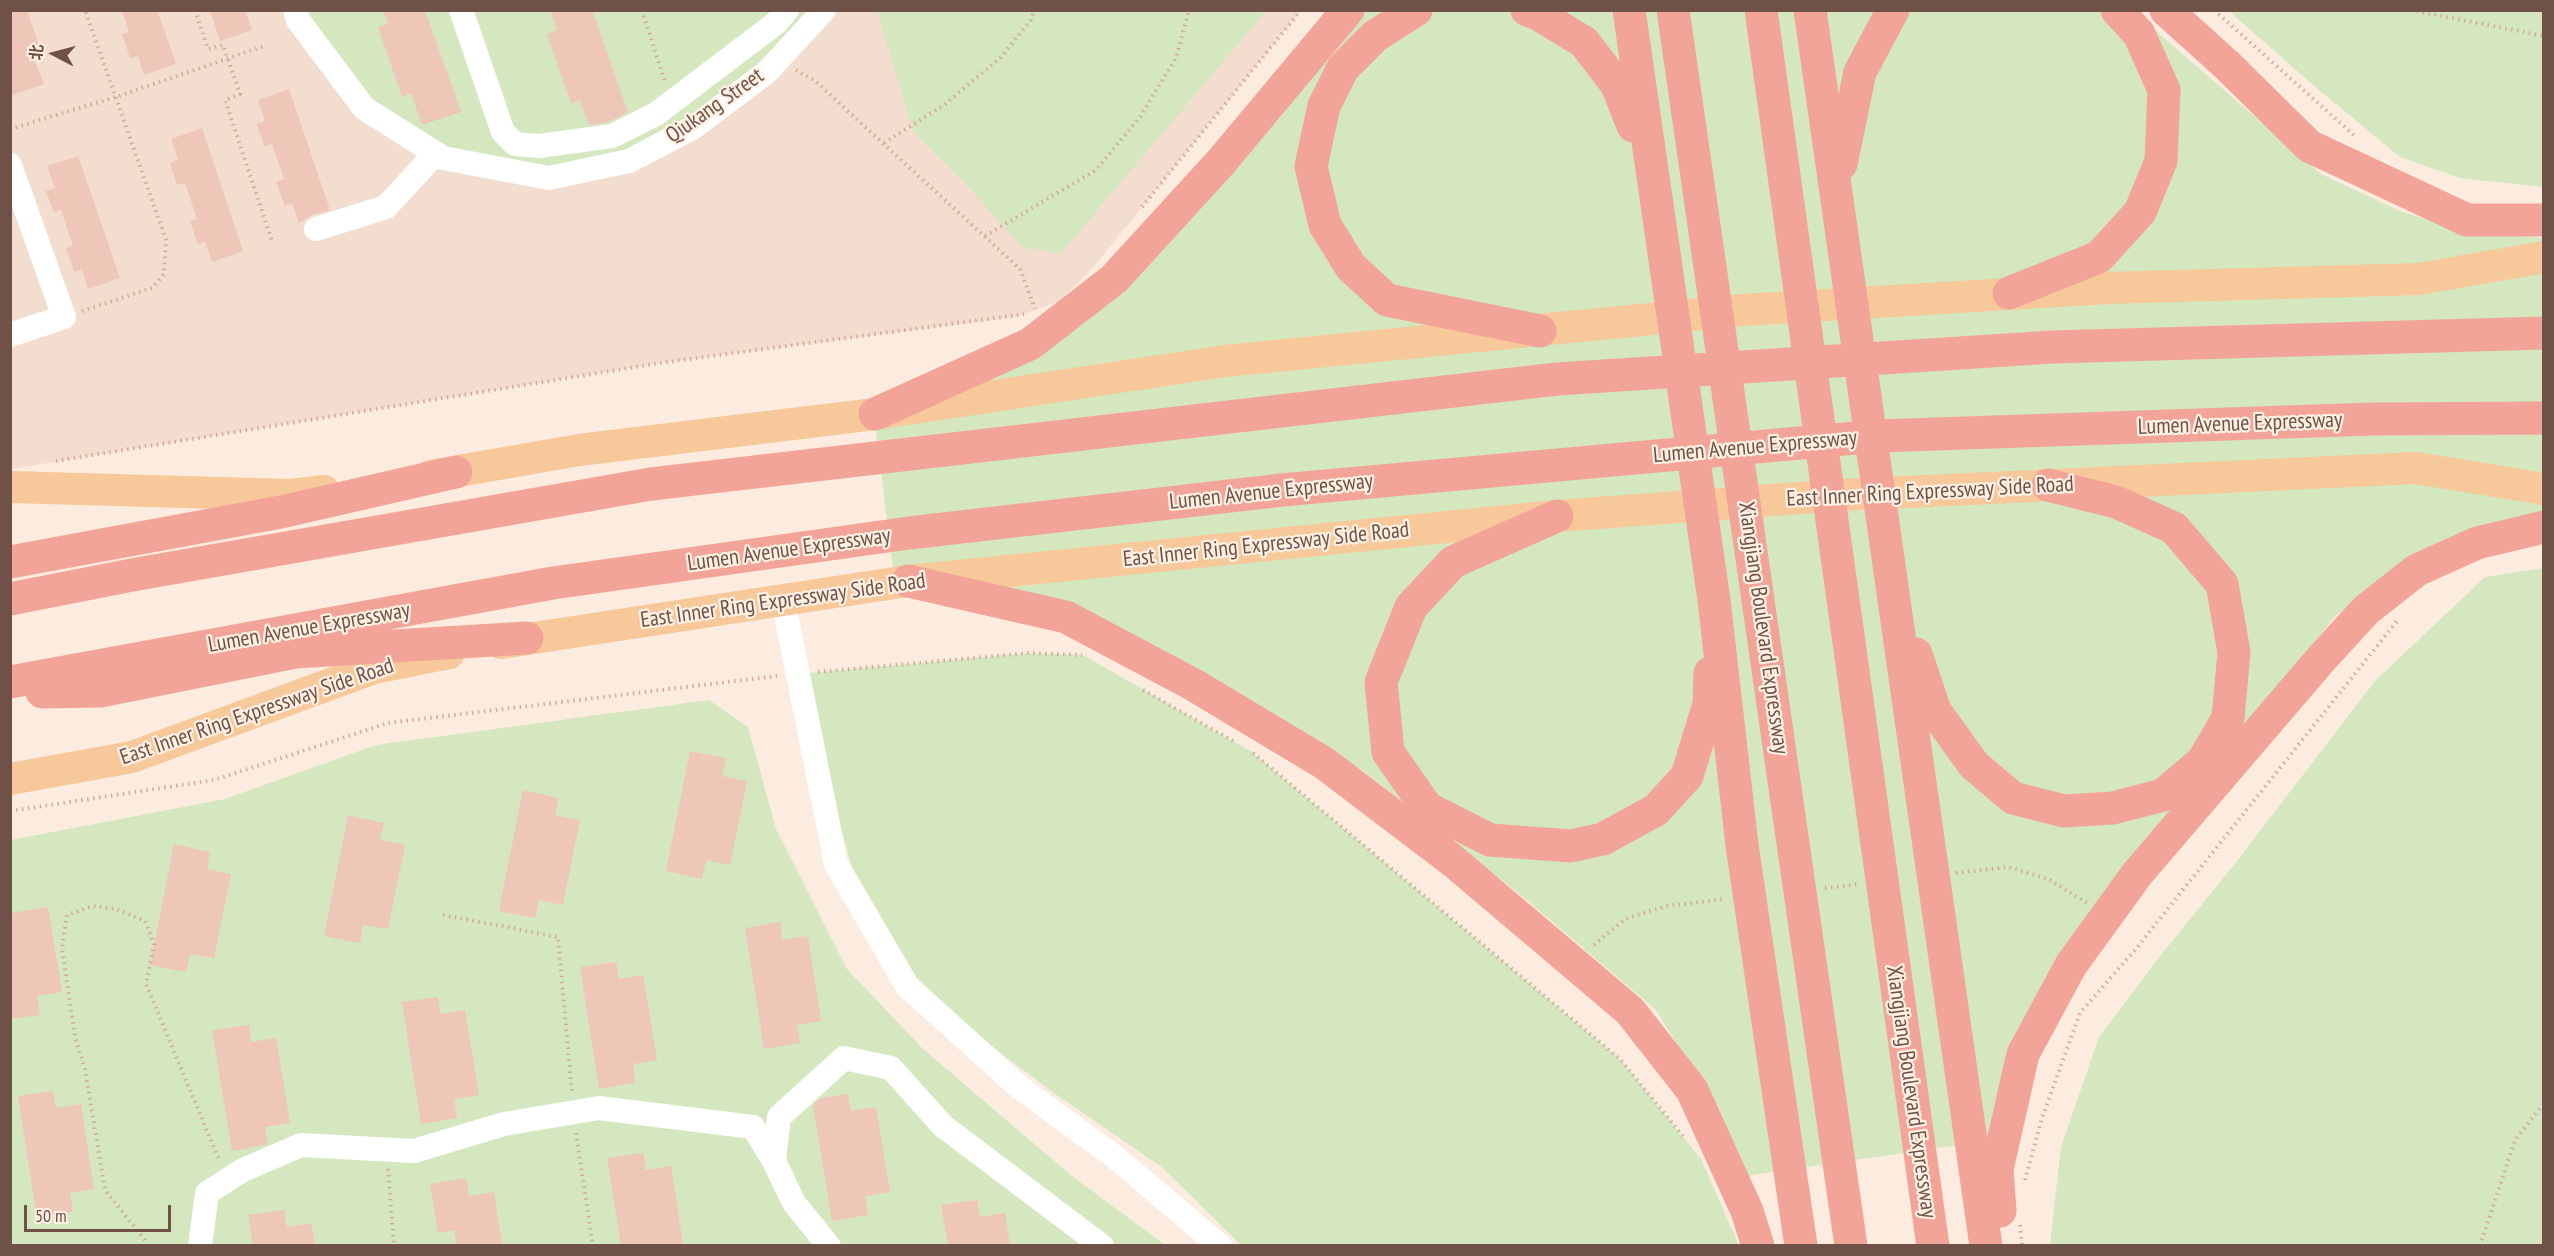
<!DOCTYPE html>
<html>
<head>
<meta charset="utf-8">
<style>
	body { margin:0 }
	#map { position:relative; width:2554px; height:1256px; overflow:hidden; background:#fbecdf; font-family:"PT Sans Narrow","Noto Sans SC",sans-serif }
	canvas { display:block }
	.frame { position:absolute; inset:0; border:12px solid #6f5148; pointer-events:none }
	.north { position:absolute; left:24px; top:24px; width:60px; height:60px; -webkit-text-stroke:4px #fef1e4; paint-order:stroke; rotate:276deg; font-size:16px; font-weight:700; line-height:24px; text-align:center; color:#6f5148 }
	.north::after { content:''; display:block; margin:auto; width:21px; height:27px; background:#6f5148; clip-path:polygon(50% 0,100% 100%,50% 72%,0 100%) }
	.scale { position:absolute; left:24px; top:1205px; width:147px; height:27px; box-sizing:border-box; border:3px solid #6f5148; border-top:0; padding-left:8px; font-size:18px; line-height:21px; white-space:nowrap; color:#6f5148; -webkit-text-stroke:4px #fef1e4; paint-order:stroke }
</style>
</head>
<body>
<div id="map">
<canvas width="2554" height="1256"></canvas>
<div class="frame"></div>
<div class="north">北</div>
<div class="scale">50 m</div>
</div>
<script>
const ctx = document.querySelector('canvas').getContext('2d');
ctx.lineJoin = 'round';
function fillPath(path, color) { ctx.fillStyle = color; ctx.fill(path, 'evenodd'); }
const shape = rows => new Path2D(rows.map(r => 'M' + r).join(''));
function trace(path, color, width, dash) { ctx.strokeStyle = color; ctx.lineWidth = width; ctx.lineCap = dash ? 'butt' : 'round'; ctx.setLineDash(dash || []); ctx.stroke(path); }
function drawText(font, color, halo, rows, align = 'center') {
  ctx.font = font + ' "PT Sans Narrow",sans-serif'; ctx.lineWidth = 4.5; ctx.setLineDash([]); ctx.textBaseline = 'middle'; ctx.strokeStyle = halo; ctx.fillStyle = color; for (const [text, x, y, turn = 0] of rows) {
    ctx.save(); ctx.translate(x, y); ctx.rotate((+turn || 0) * Math.PI / 180); ctx.textAlign = isNaN(turn) ? turn : align; if (halo) ctx.strokeText(text, 0, 0); ctx.fillText(text, 0, 0); ctx.restore();
  }
}
fillPath(shape([
	[11,11,1301,11,1091,270,1059,301,1017,317,660,363,11,469]
]), '#f2ddce');
fillPath(shape([
	[295,11,824,11,694,127,549,178,443,158,364,109],
	[877,11,877,10,1266,11,1060,254,1022,246,962,180,914,133],
	[1362,11,2133,11,2321,174,2402,212,2468,232,2543,238,2543,515,2425,555,2336,615,2046,976,2010,1054,1993,1140,1739,1177,1706,1092,1656,1010,1522,896,1366,773,1235,692,893,569,875,423,1101,306,1278,120],
	[2229,11,2543,11,2543,187,2460,178,2400,157,2313,85],
	[2543,568,2543,1245,2050,1245,2061,1147,2099,1037,2157,960,2237,861,2375,681,2485,577],
	[1028,653,1083,655,1252,752,1620,1059,1701,1159,1739,1245,1241,1245,1163,1168,1054,1093,974,1033,917,978,852,867,798,674],
	[709,700,748,727,776,829,847,969,922,1048,1072,1176,1165,1245,11,1246,11,840,225,799,376,745]
]), '#d4e7bf');
fillPath(shape([
	[10,10,27,10,42,54,33,57,44,84,10,96],
	[122,10,157,10,176,64,144,75,138,56,130,58,122,34,129,32],
	[210,10,245,10,252,30,220,41],
	[383,10,425,10,461,112,422,125,411,93,402,97,378,27,388,23],
	[550,10,592,10,628,112,608,122,589,125,580,100,571,104,547,34,557,30],
	[289,89,330,210,312,215,299,223,292,203,285,206,276,182,284,179,272,144,264,146,257,124,265,121,258,100],
	[202,128,243,251,212,262,205,242,198,245,190,221,197,219,185,183,177,185,170,163,178,160,171,139],
	[78,156,120,278,88,289,82,270,74,272,66,248,73,246,61,210,54,213,46,191,55,188,47,166],
	[690,751,726,758,722,776,747,781,730,865,706,860,702,879,666,871],
	[523,790,559,798,555,815,580,820,563,905,539,900,535,918,499,911],
	[348,815,384,823,380,840,405,845,388,929,363,925,360,943,324,936],
	[174,844,210,852,207,869,231,874,214,958,190,954,186,972,150,965],
	[48,907,62,992,37,996,40,1015,10,1019,10,913],
	[780,922,783,940,808,936,821,1021,797,1025,800,1043,764,1049,745,928],
	[616,962,619,979,643,975,657,1060,633,1064,635,1083,599,1089,580,967],
	[438,997,440,1014,465,1010,479,1095,454,1099,457,1118,421,1124,402,1002],
	[249,1025,251,1042,276,1038,290,1123,265,1127,268,1144,232,1151,212,1030],
	[53,1091,56,1108,81,1104,94,1189,70,1193,73,1212,37,1218,18,1096],
	[848,1094,851,1111,876,1107,890,1192,865,1196,868,1215,832,1221,813,1105,821,1098],
	[643,1153,646,1170,671,1166,683,1245,621,1245,607,1158],
	[466,1178,469,1196,494,1192,502,1245,457,1245,454,1230,438,1233,430,1184],
	[977,1200,980,1217,1005,1213,1010,1245,948,1245,941,1205],
	[284,1210,287,1227,311,1223,315,1245,253,1245,248,1215]
]), '#efc7b8');
trace(shape([
	[195,10,208,49,223,45,240,94,225,100,272,241],
	[642,10,665,82],
	[2214,10,2357,138],
	[2411,10,2544,36],
	[796,70,814,80,1020,269,1035,309],
	[10,129,116,97,264,46],
	[884,143,944,105,1000,58,1031,20,1034,10],
	[1142,207,1301,10],
	[985,236,1096,170,1140,117,1176,58,1189,10],
	[82,311,152,288,164,274,166,240,85,10],
	[56,461,660,363,1024,314],
	[818,672,1028,653,1082,655],
	[1143,690,1233,741],
	[1253,753,1620,1059,1683,1136],
	[10,811,214,780,388,723,777,676],
	[1956,873,2008,867,2048,879,2087,903],
	[1825,888,1859,884],
	[443,915,558,937,572,1093],
	[1594,945,1625,919,1667,906,1725,899],
	[576,1133,593,1246],
	[388,1169,394,1246],
	[2025,1180,2042,1118,2080,1013,2135,950,2397,621],
	[2020,1225,2022,1246],
	[146,1246,145,1240,105,1190,85,1069,75,1037,62,949,67,915,93,906,116,909,145,921,154,944,146,984,220,1162],
	[2480,1246,2515,1140,2544,1103]
]), '#d3aa9c', 4, [1.5, 4.5]);
trace(shape([
	[295,10,298,20,364,108,443,158,549,178,629,161,694,127,767,72,824,10],
	[461,10,503,132,515,144,539,146,612,136,656,114,776,23,787,10],
	[10,165,64,317,10,335],
	[316,229,386,207,436,153],
	[783,600,836,864,907,986,1019,1087,1115,1157,1220,1246],
	[774,1161,779,1117,844,1058,891,1068,943,1126,1102,1246],
	[200,1246,207,1193,243,1170,301,1145,414,1151,504,1124,599,1108,753,1127,774,1161,794,1203,829,1246]
]), '#fff', 24);
trace(shape([
	[430,476,579,450,875,414,1225,361,1742,310,2108,288,2419,279,2544,257],
	[10,487,290,495,324,491],
	[501,643,908,581,1557,516,1841,495,2416,468,2544,489],
	[10,779,132,757,374,668,449,653]
]), '#f7c899', 32);
trace(shape([
	[1416,10,1375,36,1343,68,1324,106,1311,166,1325,225,1351,267,1387,300,1540,331],
	[1527,10,1536,13,1584,42,1617,85,1633,126],
	[1629,10,1714,600,1742,845,1801,1246],
	[1673,10,1851,1246],
	[1761,10,1933,1246],
	[1810,10,1986,1246],
	[2166,10,2228,66,2309,146,2467,220,2544,220],
	[1841,164,1860,72,1893,10],
	[2009,293,2099,257,2140,212,2161,161,2164,90,2139,34,2117,10],
	[875,414,1030,344,1114,279,1221,162,1348,10],
	[1557,516,1453,562,1411,607,1381,682,1388,752,1427,808,1490,840,1571,846,1603,839,1656,810,1687,776,1709,704,1710,673],
	[10,562,281,512,456,472],
	[908,581,1066,617,1194,685,1324,763,1453,861,1630,1011,1692,1090,1747,1211,1758,1246],
	[10,599,132,575,651,484,1557,379,2053,347,2544,333],
	[1916,654,1935,711,1974,765,2013,798,2064,811,2113,808,2163,795,2203,761,2228,718,2234,652,2222,584,2174,528,2116,502,2048,485],
	[10,682,553,583,909,533,1282,490,1877,436,2373,419,2544,418],
	[42,692,100,691,295,652,527,638],
	[2000,1211,1997,1169,2023,1054,2071,965,2137,874,2322,658,2366,610,2417,570,2477,543,2544,527]
]), '#f3a498', 33);
drawText('22px', '#6f5148', '#fef1e4', [
	["Qiukang Street",715,106,-35],
	["Lumen Avenue Expressway",2240,424,-2],
	["Lumen Avenue Expressway",1755,447,-5],
	["Lumen Avenue Expressway",1271,492,-6],
	["East Inner Ring Expressway Side Road",1930,492,-3],
	["East Inner Ring Expressway Side Road",1266,545,-6],
	["Lumen Avenue Expressway",789,550,-8],
	["East Inner Ring Expressway Side Road",783,601,-8],
	["Lumen Avenue Expressway",309,628,-10],
	["Xiangjiang Boulevard Expressway",1763,628,82],
	["East Inner Ring Expressway Side Road",257,712,-19],
	["Xiangjiang Boulevard Expressway",1911,1092,82]
]);
</script>
</body>
</html>
